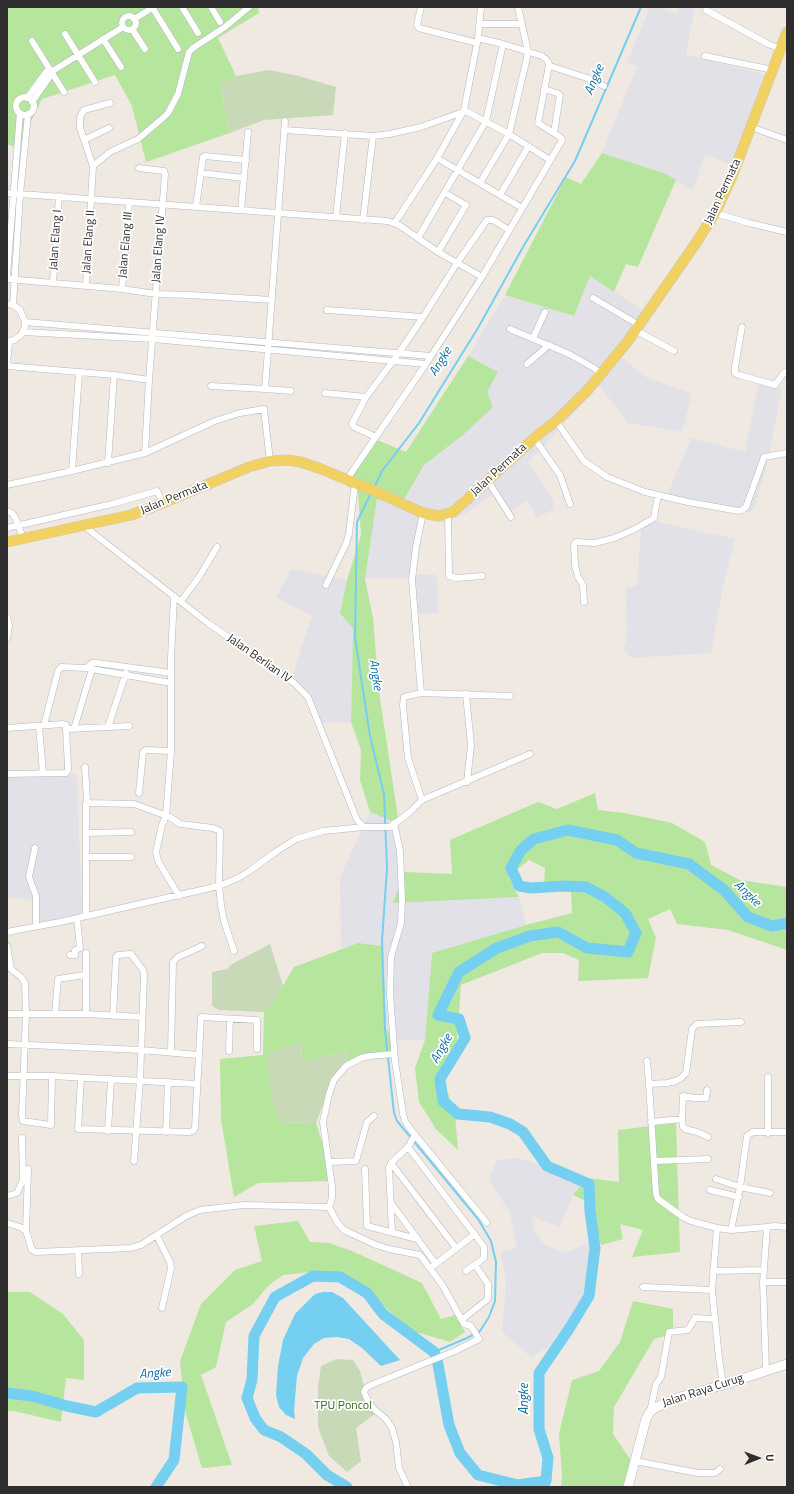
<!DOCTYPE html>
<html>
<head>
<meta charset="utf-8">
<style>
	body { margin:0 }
	#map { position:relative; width:794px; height:1494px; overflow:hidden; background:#efe9e1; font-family:"Titillium Web",sans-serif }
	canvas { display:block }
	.frame { position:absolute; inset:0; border:8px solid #2e2e2e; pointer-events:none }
	.north { position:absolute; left:738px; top:1438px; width:40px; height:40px; -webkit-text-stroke:3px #fff; paint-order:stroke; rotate:89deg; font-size:11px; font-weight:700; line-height:16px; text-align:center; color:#2e2e2e }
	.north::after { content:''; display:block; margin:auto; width:14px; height:18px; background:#2e2e2e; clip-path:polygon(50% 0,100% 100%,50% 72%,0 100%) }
</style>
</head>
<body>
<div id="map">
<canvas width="794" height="1494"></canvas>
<div class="frame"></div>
<div class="north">U</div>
</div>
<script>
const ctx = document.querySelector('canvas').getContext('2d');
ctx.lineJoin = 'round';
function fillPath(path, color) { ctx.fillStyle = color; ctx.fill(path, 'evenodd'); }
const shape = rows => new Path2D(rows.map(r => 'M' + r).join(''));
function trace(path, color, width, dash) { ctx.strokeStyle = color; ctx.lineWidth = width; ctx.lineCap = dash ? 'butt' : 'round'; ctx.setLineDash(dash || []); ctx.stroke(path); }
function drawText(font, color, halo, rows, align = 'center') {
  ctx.font = font + ' "Titillium Web",sans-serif'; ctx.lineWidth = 3.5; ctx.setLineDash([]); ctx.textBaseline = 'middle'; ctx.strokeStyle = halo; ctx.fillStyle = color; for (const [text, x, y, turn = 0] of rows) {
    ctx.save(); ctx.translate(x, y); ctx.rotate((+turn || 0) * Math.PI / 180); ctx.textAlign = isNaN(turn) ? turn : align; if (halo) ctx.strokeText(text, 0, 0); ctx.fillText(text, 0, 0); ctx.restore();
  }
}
fillPath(shape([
	[650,7,659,7,675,14,679,7,695,7,686,55,767,75,735,166,705,155,693,191,666,174,602,153,637,67,627,63],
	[590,276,648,314,617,354,646,377,692,394,682,432,628,423,599,385,528,463,553,499,554,509,537,518,527,501,510,511,496,491,472,510,446,523,424,518,415,574,437,575,438,613,416,615,414,578,365,579,377,499,400,506,424,465,463,435,493,407,487,392,498,372,468,356,505,295,574,316],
	[759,383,782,389,766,470,752,513,667,496,691,438,745,452],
	[654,521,735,539,723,586,711,653,632,658,624,649,627,637,626,588,637,585,641,528],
	[291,569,347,580,340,613,353,629,351,722,319,723,305,696,290,683,312,616,276,597],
	[77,774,82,917,39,925,38,900,7,898,7,778],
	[370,812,399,824,404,872,393,903,519,897,526,925,432,953,425,1040,394,1040,386,1029,383,946,358,943,341,949,340,877],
	[518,1158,587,1178,573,1195,560,1227,532,1216,534,1230,545,1245,565,1253,590,1242,591,1289,582,1317,561,1340,531,1357,502,1332,506,1283,501,1252,517,1248,510,1213,489,1180,497,1160]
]), '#e3e1e8');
fillPath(shape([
	[7,7,258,7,259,13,218,38,236,76,220,87,230,133,146,162,132,106,115,75,42,99,18,148,7,144],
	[602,153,666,174,676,180,638,267,626,264,614,292,590,276,574,316,505,295,566,177,581,184],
	[468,356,498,372,487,392,493,407,463,435,424,465,400,506,377,499,365,579,373,618,379,692,399,824,370,812,360,780,361,750,351,722,353,629,340,613,347,580,361,535,358,493,344,484,375,439,406,452],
	[595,793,598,810,624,813,672,823,705,842,711,865,740,880,787,887,787,950,728,930,677,924,670,909,648,919,656,938,648,978,578,981,579,960,563,953,542,953,461,985,455,1065,443,1077,455,1115,458,1150,436,1129,419,1102,415,1068,425,1040,432,953,526,925,572,913,571,889,544,888,545,868,529,860,508,877,519,897,393,903,404,872,452,874,450,840,538,802,557,809],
	[358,943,383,946,386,1029,394,1040,395,1053,346,1063,347,1050,301,1063,302,1042,280,1122,316,1123,334,1181,258,1183,234,1197,221,1119,220,1059,263,1055,264,1012,274,1001,294,967],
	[676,1123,680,1252,632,1257,643,1230,620,1224,623,1239,601,1245,588,1202,573,1195,587,1178,619,1182,618,1130],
	[298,1221,310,1242,329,1243,352,1251,422,1283,441,1319,455,1315,465,1332,450,1342,413,1331,355,1282,321,1271,283,1275,269,1285,253,1304,226,1322,216,1367,201,1375,232,1465,202,1468,185,1411,180,1361,201,1304,235,1270,262,1261,254,1226],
	[7,1292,30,1292,63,1314,84,1340,84,1380,66,1378,61,1422,14,1411,7,1411],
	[633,1301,673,1309,673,1334,654,1339,614,1407,613,1434,634,1465,628,1487,561,1487,562,1474,559,1434,572,1380,599,1371,620,1342]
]), '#b6e59e');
fillPath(shape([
	[269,70,299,76,336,87,333,115,264,120,230,133,220,87,236,76],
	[270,944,283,986,274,1001,264,1012,219,1010,212,1006,212,972,227,969,232,964],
	[302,1041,301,1063,347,1050,346,1063,333,1079,316,1123,280,1122,272,1100,267,1054],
	[336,1359,353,1360,360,1371,367,1399,376,1413,356,1428,361,1461,347,1472,329,1456,318,1427,318,1387,321,1366]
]), '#c8d9b8');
fillPath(shape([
	[323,1292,332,1292,343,1298,400,1360,381,1366,362,1348,349,1339,337,1337,324,1338,314,1344,303,1358,297,1376,294,1411,295,1419,286,1415,279,1407,276,1395,278,1366,283,1340,295,1314,315,1294]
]), '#75cff0');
trace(shape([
	[374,488,382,471,419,423,478,328,523,247,575,161,641,7],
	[371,493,357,522,355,638,370,736,384,794,387,868,382,941,385,1030,394,1113,397,1121,478,1219,491,1241,496,1262,495,1301,489,1317,480,1331,467,1338,434,1352]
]), '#75cff0', 2);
trace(shape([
	[7,1393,32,1396,67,1406,96,1412,137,1388,182,1387,174,1460,156,1487],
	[347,1487,327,1475,306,1454,281,1437,264,1430,255,1418,247,1398,252,1380,254,1336,275,1297,313,1276,340,1277,367,1293,383,1314,434,1352,437,1359,449,1425,460,1453,478,1475,518,1485,546,1481,548,1458,539,1429,539,1373,569,1329,589,1296,595,1248,590,1211,589,1184,547,1166,523,1132,510,1124,490,1117,458,1114,443,1101,440,1079,465,1038,459,1019,438,1015,459,972,497,948,530,936,558,932,587,948,628,952,636,933,625,913,605,897,586,887,564,886,531,888,519,886,511,868,521,850,534,839,568,830,617,840,636,853,689,864,724,890,748,917,772,926,787,923]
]), '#75cff0', 11);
const minor = shape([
	[152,7,178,49],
	[182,7,198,33],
	[211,7,220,22],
	[421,7,417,25,419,28,477,43],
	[706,10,768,44,781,49],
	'122 23a7 7 0 1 1 14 0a7 7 0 1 1-14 0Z',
	[134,19,154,7],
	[480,24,521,24],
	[132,29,145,49],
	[65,34,95,82],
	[478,38,503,44,542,56,547,60,550,66,587,78,604,86],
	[103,39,121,67],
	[32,41,64,92],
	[705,56,773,70],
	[544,89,557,93,560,95,554,133],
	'16 106a9 9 0 1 1 18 0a9 9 0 1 1-18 0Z',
	[27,98,46,72,51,72,123,27],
	[32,102,50,76,51,72],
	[464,110,509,134,550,160],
	[751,127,787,140],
	[284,130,373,136,390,134,421,127,463,112],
	[84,140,109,128],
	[437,158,522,208],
	[93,166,110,152,138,139,164,117,168,113,178,94,189,52,193,48,225,27,249,7],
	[139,168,164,171,165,174,149,380,145,453],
	[201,173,244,178],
	[480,183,509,134,526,62,528,52,518,7],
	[7,193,387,221,399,225,438,252,482,277],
	[500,195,528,147],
	[196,207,203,157,205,156,246,160],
	[241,210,248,132],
	[715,213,749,223,787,232],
	[336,217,345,133],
	[363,220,373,136],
	[394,223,398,218,436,160,464,110,478,38,481,7],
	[418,238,486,121,503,44],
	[438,252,466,205,445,193],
	[7,276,20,113],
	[7,279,122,289,156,294,190,295,272,300],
	[53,283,59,196],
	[86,286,93,166,80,128,80,117,84,110,110,103],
	[122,289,129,202],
	[593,298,639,325],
	[7,304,13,305,20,310,25,322,25,327,21,335,14,340,7,342],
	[13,305,20,194,28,114],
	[327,310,423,317],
	[25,322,431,356],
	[742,327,735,367,735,373,739,375,775,385,783,374,787,371],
	[510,329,569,354,594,368,601,374],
	[635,330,674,351],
	[23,332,153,339,426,364],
	[533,338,545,312],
	[527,364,549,345],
	[7,365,9,342],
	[7,366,114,375,149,380],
	[211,386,265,389,285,121],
	[265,389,291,391],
	[325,393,366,397],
	[556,421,584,461,607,477,645,492,688,502,739,511,742,510,746,507,764,457,787,453],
	[376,437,354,427,352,424,366,397,399,353,423,317,457,263,487,220,493,220,509,230],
	[534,438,560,475,570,504],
	[108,463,114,375],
	[72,471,79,373],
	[347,479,426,364,482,277,561,142,562,139,560,137,538,123,549,65],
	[488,481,511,517],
	[7,485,72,471,145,453,215,421,240,413,264,409,270,461],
	[7,511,12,513,16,519,23,538],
	[448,514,449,576,456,578,482,576],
	[84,526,208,623,294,683,308,697,357,820,364,827,390,827,410,812,422,800,530,754],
	[7,528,112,504,157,491,163,503],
	[326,585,346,544,349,534,355,483],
	[174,596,171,658,171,751,166,816,162,825,156,852,158,861,179,896],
	[181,601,199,577,217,547],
	[584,602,583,585,578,577,575,565,574,545,575,543,577,542,595,543,614,538,633,530,654,518,658,495],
	[7,617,9,625,7,638],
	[86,668,92,663,97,663,171,673],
	[421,693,412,580,416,547,423,513],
	[466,694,471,745,467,782],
	[44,725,58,671,61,667,86,668,171,683],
	[39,726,43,773],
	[108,727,126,673],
	[7,728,63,724,66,725,66,729,129,726],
	[74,729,92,669],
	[85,767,87,801,89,803,134,804,170,817,180,824,213,828,220,831,219,886,221,905,224,921,234,951],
	[7,774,66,773,68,770,68,767,66,729],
	[139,793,143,752,146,750,171,751],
	[422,800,408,758,407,749,403,705,404,697,421,693,510,696],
	[394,823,400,851,402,899,401,923,391,957,390,994,395,1061,403,1114,405,1121,411,1130,487,1223],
	[86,833,131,832],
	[35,848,29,877,36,896,36,926],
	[86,857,131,857],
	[86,916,86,804],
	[7,932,60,922,219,886,238,878,248,872,277,851,296,839,323,831,364,827],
	[7,946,11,969,21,977,25,983,26,1014,22,1115,23,1121,51,1125,52,1076],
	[70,955,75,955,75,950,80,948,77,918],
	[7,1014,86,1014,142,1017],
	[55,1014,58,979,85,975],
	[86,1014,86,953],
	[113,1016,116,957,118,955,131,954,143,970,144,975,140,1080,134,1161],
	[7,1044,141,1050,198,1055],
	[229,1051,230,1019],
	[171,1052,173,962,178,957,202,946],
	[647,1061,649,1084,656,1194,658,1199,683,1217,691,1221,717,1228,731,1230,767,1227,763,1282,766,1371],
	[7,1076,52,1076,197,1084],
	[81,1078,78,1129,190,1132,193,1131,195,1128,201,1017,257,1020,257,1049],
	[649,1084,667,1083,676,1081,681,1078,686,1073,692,1029,697,1024,741,1022],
	[682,1119,683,1127,685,1129,697,1132,708,1137],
	[651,1122,682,1119,683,1096,694,1098,706,1098,707,1090],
	[108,1131,111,1079],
	[166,1132,168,1082],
	[768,1133,768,1077],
	[408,1147,484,1247,484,1258,466,1271],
	[655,1161,708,1159],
	[329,1162,356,1161,367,1122,374,1116],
	[391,1163,456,1248],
	[28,1169,26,1231,32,1250,36,1252,130,1248,141,1245,186,1216,200,1210,244,1205,329,1207,337,1222,344,1230,376,1245,389,1249,420,1255,443,1286,464,1324,471,1326,479,1339,455,1351,371,1385,366,1388,364,1392,368,1401,375,1410,386,1419,392,1428,396,1442,399,1468,408,1487],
	[365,1169,367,1226,417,1239],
	[716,1179,740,1187,770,1193],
	[710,1190,739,1197],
	[7,1196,17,1193,23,1180,22,1138],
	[391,1203,436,1264],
	[329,1207,332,1198,332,1187,323,1122,329,1094,334,1080,346,1066,361,1058,370,1056,394,1054],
	[7,1223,20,1227,26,1231],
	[767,1227,774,1226,787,1227],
	[717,1228,712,1290,719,1358,723,1385],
	[731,1230,740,1187,747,1136,753,1132,787,1132],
	[392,1232,389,1168,391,1163,408,1147,415,1135],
	[157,1236,170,1262,171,1268,162,1308],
	[78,1251,79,1274],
	[433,1266,475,1234],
	[713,1271,764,1270],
	[763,1282,787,1282],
	[643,1287,712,1290],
	[464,1318,488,1299,488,1284,475,1265],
	[650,1412,656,1384,661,1377,669,1332,688,1330,695,1318,715,1319],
	[635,1461,698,1473,715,1473,720,1469]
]);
const secondary = shape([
	[628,1487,646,1419,650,1412,655,1408,661,1405,680,1397,723,1385,787,1364]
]);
const primary = shape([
	[7,542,131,515,163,503,249,467,270,461,288,460,301,462,321,469,377,492,423,513,438,516,453,512,539,434,556,421,587,391,628,341,696,243,715,213,731,179,787,32]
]);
trace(minor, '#b4b7c1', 7);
trace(secondary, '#b4b7c1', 10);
trace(primary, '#c9c9c9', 11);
trace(minor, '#fff', 6);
trace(secondary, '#fff', 9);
trace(primary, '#f2d163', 10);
drawText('12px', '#2e2e2e', '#fff', [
	["Jalan Permata",723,192,-65],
	["Jalan Elang I",56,240,-86],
	["Jalan Elang II",89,242,-86],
	["Jalan Elang III",126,245,-85],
	["Jalan Elang IV",159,249,-86],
	["Jalan Permata",499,470,-43],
	["Jalan Permata",174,498,-22],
	["Jalan Berlian IV",259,659,35],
	["Jalan Raya Curug",703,1391,-18]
]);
drawText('12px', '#2c6e1b', '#fff', [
	["TPU Poncol",343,1406]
]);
drawText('italic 13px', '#0d6fa3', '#fff', [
	["Angke",595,80,-67],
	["Angke",441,362,-58],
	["Angke",375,675,81],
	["Angke",747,894,44],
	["Angke",442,1049,-60],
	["Angke",155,1374,-4],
	["Angke",525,1399,-90]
]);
</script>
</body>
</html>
